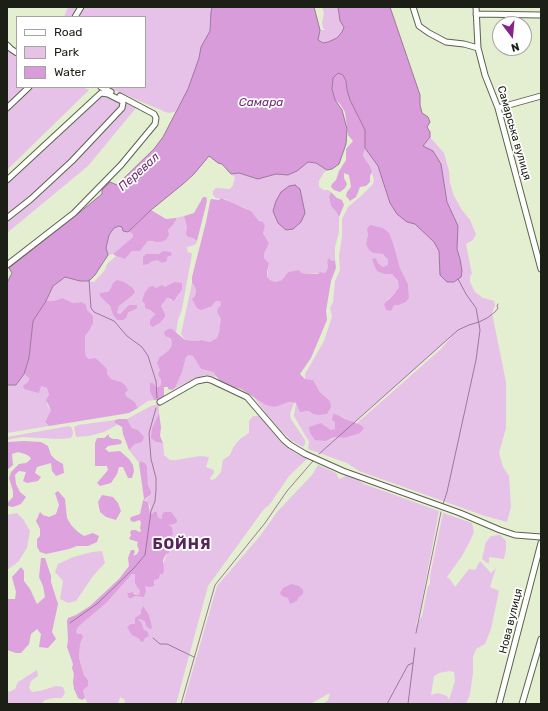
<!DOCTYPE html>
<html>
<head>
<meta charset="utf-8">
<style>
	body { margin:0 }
	#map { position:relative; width:548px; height:711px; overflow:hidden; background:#e4eed0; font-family:Rubik,sans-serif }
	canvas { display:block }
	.frame { position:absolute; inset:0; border:8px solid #1c1f15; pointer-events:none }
	.legend { position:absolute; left:16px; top:16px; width:130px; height:72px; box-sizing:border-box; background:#fff; border:1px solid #a4a5a1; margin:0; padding:5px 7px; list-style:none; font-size:12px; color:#1c1f15 }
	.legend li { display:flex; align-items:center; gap:8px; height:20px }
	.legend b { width:20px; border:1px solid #a4a5a1 }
	.north { position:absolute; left:492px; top:16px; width:40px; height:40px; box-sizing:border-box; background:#fff; border:1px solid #a4a5a1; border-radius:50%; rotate:164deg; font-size:11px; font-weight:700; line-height:16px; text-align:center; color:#1c1f15 }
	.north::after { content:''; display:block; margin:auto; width:14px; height:18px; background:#87248c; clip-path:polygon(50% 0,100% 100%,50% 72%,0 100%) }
</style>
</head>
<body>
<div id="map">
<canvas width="548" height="711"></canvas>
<div class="frame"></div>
<ul class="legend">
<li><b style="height:5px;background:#fff"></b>Road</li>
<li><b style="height:11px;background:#e7c2e8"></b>Park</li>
<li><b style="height:11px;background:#d79cd9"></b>Water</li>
</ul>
<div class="north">N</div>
</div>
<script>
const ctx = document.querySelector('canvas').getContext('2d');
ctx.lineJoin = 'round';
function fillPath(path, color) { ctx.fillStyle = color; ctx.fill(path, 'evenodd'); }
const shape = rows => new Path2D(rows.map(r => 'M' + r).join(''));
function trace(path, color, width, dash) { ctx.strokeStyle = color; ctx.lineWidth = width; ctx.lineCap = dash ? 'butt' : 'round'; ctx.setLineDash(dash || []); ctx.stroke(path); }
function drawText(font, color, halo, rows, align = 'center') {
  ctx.font = font + ' Rubik,sans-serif'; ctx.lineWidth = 3.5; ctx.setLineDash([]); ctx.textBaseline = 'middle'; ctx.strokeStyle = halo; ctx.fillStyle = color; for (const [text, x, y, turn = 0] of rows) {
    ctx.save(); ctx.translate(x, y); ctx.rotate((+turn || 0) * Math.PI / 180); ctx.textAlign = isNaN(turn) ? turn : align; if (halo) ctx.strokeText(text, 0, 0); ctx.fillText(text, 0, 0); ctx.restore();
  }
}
fillPath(shape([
	[68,7,212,7,211,12,210,31,201,47,199,58,188,89,175,112,168,113,107,87,145,87,145,17,64,17],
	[322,7,338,7,340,21,344,27,342,32,337,38,328,42,323,43,318,40,320,30,325,30,323,28,322,23,324,13],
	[7,50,17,58,17,87,83,87,89,90,7,170],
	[104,91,136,108,88,166,7,233,7,181],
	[430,137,444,153,449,171,450,183,454,196,462,210,470,220,476,234,473,240,466,244,472,274,470,276,470,282,475,292,483,298,494,301,495,305,492,313,506,382,506,428,499,453,503,467,509,476,511,507,507,522,485,516,359,471,347,463,308,449,309,442,294,416,296,403,304,412,309,411,313,414,330,401,320,392,313,380,305,379,305,374,324,341,330,323,332,316,330,308,333,302,335,281,340,270,339,256,342,237,342,219,348,207,361,196,373,184,374,180,370,166,363,156,365,148,373,159,423,146],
	[368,234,394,246,400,268,408,284,409,298,406,302,399,305,394,305,387,300,395,293,400,287,398,281,392,274,389,273,373,259,376,258,378,263,383,267,388,265,388,260,383,254,373,253,366,244],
	[453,335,441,349,356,424,361,425,344,438,335,437,331,440,321,423,331,430,336,429,335,422,338,415,354,423],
	[308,162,316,163,327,170,323,174,319,181,319,187,324,190,328,190,331,192,329,197,331,206,337,213,339,217,339,232,335,247,335,260,332,261,330,259,327,262,328,267,326,272,323,273,308,274,302,273,299,270,288,272,282,280,275,282,270,280,267,277,269,263,264,258,264,254,269,243,263,233,265,226,259,221,251,211,243,207,231,204,226,199,216,198,213,195,213,191,216,188,230,189,233,185,235,177,231,174,239,173,248,176,276,174,289,175,297,171],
	[184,216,187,227,188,237,193,238,197,241,196,244,192,246,187,247,188,253,190,252,192,254,182,309,178,320,176,333,169,338,172,342,171,347,169,350,164,354,160,370,161,384,159,387,150,385,150,392,154,400,148,401,138,408,135,402,127,397,121,382,111,379,86,356,85,351,85,336,89,331,87,310,81,302,73,303,62,298,54,301,46,301,53,286,65,277,80,281,94,282,105,270,107,264,116,256,125,259,132,251,140,251,148,241,153,242,173,225,176,220,176,218],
	[120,281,133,288,135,292,133,295,119,306,117,313,120,314,123,311,132,311,117,320,113,315,110,306,107,302,108,292],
	[174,282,182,290,176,299,171,300,169,298,167,298,161,306,165,314,165,317,160,323,153,327,150,320,155,314,150,310,145,308,145,304,142,301,144,294,156,288,169,286],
	[119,226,122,227,123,231,132,233,133,237,113,254,108,255,106,248,109,235,114,228],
	[192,283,194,284,196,290,195,296,212,306,216,301,220,301,221,305,217,312,221,319,221,325,217,338,210,342,201,340,197,341,185,340,181,334],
	[189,355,193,356,201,369,213,372,217,377,205,375,175,388,182,371,186,357],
	[24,374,29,377,28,382,47,388,49,395,47,405,51,410,45,422,49,426,7,433,7,385,17,385],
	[254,397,275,407,289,402,294,403,290,414,291,419,305,440,305,444,303,447,292,441,281,431,265,412],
	[159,404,159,413,152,428,156,442,163,443,164,455,170,460,176,460,200,456,209,457,206,467,214,470,214,473,210,478,211,480,215,479,221,472,223,460,230,455,234,446,240,439,249,433,249,421,253,416,259,416,284,445,297,454,308,458,289,476,270,504,264,509,208,586,176,704,124,704,125,700,120,697,118,704,88,704,85,698,83,690,88,680,84,675,79,658,80,645,82,640,75,631,78,627,93,614,116,591,132,574,135,574,135,584,140,591,139,595,131,592,128,593,127,595,131,599,135,596,141,596,145,586,159,576,167,553,167,550,164,549,164,547,166,545,166,537,170,536,168,524,171,524,162,518,162,519,159,518,157,515,150,513,150,506,146,500,143,500,144,499,147,499,151,491,148,485,147,466,145,463,141,461,139,463,129,450,135,444,138,430,132,428,127,419,151,406],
	[115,420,115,423,117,425,104,432,89,436,76,437,74,427,78,425],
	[69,426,72,428,73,434,71,438,59,439,22,437,7,440,7,437],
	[318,465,336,473,339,479,346,476,355,478,364,484,439,511,419,616,415,627,422,616,428,586,430,584,430,576,443,513,472,523,474,532,470,541,462,556,447,577,450,579,455,587,469,569,475,570,480,561,491,573,496,568,490,587,499,591,491,629,485,644,476,649,473,657,473,673,470,694,466,704,323,704,328,700,330,693,310,704,183,704,217,586,260,536,277,512,312,475],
	[450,671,454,672,455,681,449,700,447,696,438,693,431,695,434,676,439,673],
	[17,513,23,519,30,531,27,548,18,562,7,570,7,515],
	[500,535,506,541,506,549,504,559,489,557,489,563,487,563,482,559,486,542,491,536],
	[102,551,105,563,93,576,76,601,68,603,60,599,63,581,55,572,58,564,73,557,92,552],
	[37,670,38,676,31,681,29,688,32,692,40,691,56,686,63,687,65,693,62,698,54,698,45,700,41,704,7,704,7,690,9,692,15,689,18,682]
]), '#e7c2e8');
fillPath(shape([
	[338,73,343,75,346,81,347,90,350,100,365,130,365,148,363,156,370,166,372,172,370,176,370,182,366,186,360,187,356,197,350,201,346,196,347,192,351,187,349,175,344,173,344,178,347,184,345,188,340,192,334,190,331,187,332,184,336,180,339,171,346,160,346,149,353,141,348,135,345,112,340,104,335,100,332,89,333,78],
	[331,192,337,198,342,200,344,205,339,217,337,213,331,206,329,197],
	[203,197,206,197,207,200,206,205,197,241,193,238,188,237,186,234,187,227,184,216,194,213],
	[221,198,251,211,259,221,263,222,265,226,263,233,269,243,264,254,264,258,269,263,267,272,267,277,270,280,275,282,282,280,288,272,299,270,302,273,308,274,318,274,320,272,323,273,326,272,328,267,327,262,329,258,332,261,335,260,336,268,331,281,326,311,327,320,311,358,300,374,305,379,313,380,320,392,330,401,331,407,327,414,319,415,313,414,309,411,300,412,296,403,289,402,275,407,266,405,241,389,233,387,220,381,213,372,201,369,193,356,189,355,186,357,182,372,175,388,172,390,168,389,168,387,164,387,164,397,161,400,154,400,150,392,150,383,153,383,156,387,159,387,161,384,161,380,158,374,160,370,157,363,159,358,169,350,171,347,172,342,170,338,165,336,164,332,168,329,172,329,185,340,197,341,201,340,210,342,217,338,219,332,221,319,217,312,218,308,221,305,220,301,216,301,212,306,201,310,197,308,192,299,195,296,196,290,194,285,192,283,192,277,206,222,210,202,211,199,219,200],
	[151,210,166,219,176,218,176,220,173,225,168,230,169,235,166,240,160,242,148,241,140,251,132,251,125,259,116,256,113,254,133,237,132,233,128,232],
	[370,225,383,228,389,233,394,246,400,268,408,284,409,298,406,302,399,305,394,305,391,311,386,310,384,304,395,293,399,287,398,281,392,274,385,274,377,271,374,265,372,259,376,258,378,263,383,267,388,265,388,260,383,254,373,253,369,250,366,244,368,234,367,229],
	[163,251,171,252,172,255,167,257,167,261,162,263,158,260,152,261,148,264,143,265,143,257,146,254,159,254],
	[117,280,124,282,133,288,135,292,133,295,119,306,117,313,120,314,129,305,137,305,137,308,128,313,126,318,123,320,117,320,113,315,110,306,100,296,100,293,108,292,111,288,113,283],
	[174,282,182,283,182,290,174,301,169,298,167,298,161,306,165,314,165,317,160,323,153,327,150,325,150,320,155,314,150,310,145,308,145,304,142,301,144,294,149,287,153,286,156,288,162,285,165,287],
	[62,298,73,303,81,302,86,305,87,310,93,316,93,323,89,331,85,336,85,351,86,356,89,359,95,358,100,362,107,369,107,374,111,379,121,382,125,385,128,390,125,393,127,397,135,402,138,408,129,413,117,415,49,426,45,422,51,410,46,400,49,395,47,388,41,386,39,393,24,389,23,386,28,382,29,378,24,374,29,358,33,321,46,301,54,301],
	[159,413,161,427,160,436,163,443,156,442,151,438,152,428],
	[333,414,338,415,345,419,361,425,364,428,360,433,344,438,335,437,325,441,315,440,310,433,309,427,321,423,331,430,335,429,335,422,332,420],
	[119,419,127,419,132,428,138,430,144,437,142,442,135,444,129,450,123,434,122,427,115,423,115,420],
	[109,434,109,437,113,439,118,439,122,441,121,444,108,446,105,449,109,452,120,451,129,459,133,465,134,471,132,478,128,478,123,467,119,467,117,474,111,483,100,486,97,483,108,470,107,466,95,466,95,443,97,438,104,438],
	[24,441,41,442,48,446,51,455,56,460,63,464,64,473,56,476,52,471,51,463,37,467,35,473,41,477,38,481,27,483,23,481,26,472,19,471,15,475,16,484,20,492,26,497,21,504,13,507,8,506,8,502,13,497,13,491,9,478,11,472,19,464,26,463,31,459,29,456,25,454,18,452,12,454,13,465,7,470,7,442],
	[141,461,145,463,147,466,148,485,151,491,151,494,145,499,144,499,139,463],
	[58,491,65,499,67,518,71,525,78,532,84,536,93,533,99,536,97,542,88,546,77,546,69,549,46,554,40,552,37,547,37,539,40,536,40,529,36,521,40,512,43,515,49,517,56,514,59,505,55,493],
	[102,495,113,497,118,503,121,511,116,520,106,517,100,512,98,502],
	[143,500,148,502,150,513,152,514,154,512,157,512,157,515,159,518,162,519,162,515,164,512,171,512,177,520,177,522,174,524,168,525,172,527,173,535,166,537,168,543,164,548,169,551,169,553,166,554,163,560,164,571,163,574,160,574,159,578,156,580,154,580,154,586,150,587,145,586,146,591,144,597,135,596,131,599,128,597,127,593,133,592,134,594,139,595,140,591,135,584,135,574,132,574,107,602,78,627,76,631,77,634,81,634,83,636,80,645,79,658,84,675,88,680,88,686,83,690,85,698,82,700,78,698,74,689,73,682,74,674,72,668,73,664,67,647,68,640,67,621,68,618,76,615,90,606,119,579,129,566,128,558,131,550,134,550,135,552,133,556,137,554,139,550,137,545,138,542,129,539,131,535,130,532,132,530,135,530,140,532,141,531,140,528,141,522,139,520,134,522,131,521,130,519,131,517,140,514],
	[41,558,45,558,51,576,51,582,58,604,52,632,56,639,48,648,39,647,41,634,37,629,31,634,29,644,21,653,16,653,7,650,7,599,15,599,16,592,12,577,21,567,24,571,24,581,30,589,37,604,45,597,43,586,39,577],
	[291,584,299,586,303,590,303,594,298,598,297,601,290,604,288,598,282,596,280,593,283,588],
	[143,606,149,615,152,628,150,629,146,626,145,621,140,619,138,620,141,622,144,630,147,631,149,636,145,638,143,642,140,641,140,639,132,635,127,627,131,624,135,624,135,618,141,614,141,610]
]), '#dea2df');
const water = shape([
	[212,7,314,7,320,30,318,40,323,43,328,42,337,38,342,32,344,27,340,21,338,7,390,7,420,95,420,105,422,113,428,117,430,122,427,127,430,132,430,137,423,146,433,151,441,164,447,202,458,226,457,249,460,259,462,271,461,277,454,282,447,282,440,275,439,251,434,242,415,224,407,222,397,214,390,203,378,166,365,148,365,130,350,100,347,90,346,81,343,75,338,73,333,78,332,89,335,100,342,110,347,129,346,144,339,164,332,169,327,170,316,163,308,162,297,171,288,175,276,174,258,179,239,173,231,174,222,164,218,163,209,156,194,174,183,184,151,210,128,232,123,231,122,227,119,226,114,228,109,235,106,248,108,255,95,275,89,281,80,281,65,277,53,286,46,301,33,321,29,358,24,374,16,385,7,385,7,283,12,273,9,268,85,208,102,194,102,190,110,182,117,185,154,149,163,137,188,89,199,58,201,47,210,31,211,12,212,7],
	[295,185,300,189,305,213,301,222,293,229,286,230,278,223,273,211,276,201,281,192,289,186,295,185]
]);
fillPath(water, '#d79cd9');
trace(water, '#9f769e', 1);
trace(shape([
	[89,280,91,308,94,312,114,321,127,336,142,347,148,356,156,381,157,398],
	[319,454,458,330,469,325,479,322,487,318,495,312,498,308,497,306,498,304],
	[443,504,447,492,476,360,480,330,476,308,466,294,458,279],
	[70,623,98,603,134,568,145,555,151,511,155,501,156,490,156,478,151,459,149,433,156,408],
	[416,633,441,512],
	[153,638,160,644,167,644,194,657],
	[181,704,215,585,265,523,287,491,313,461],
	[387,704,408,665,413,663],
	[408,704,415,648]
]), '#9f769e', 1);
const minor = shape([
	[413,7,419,26,429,33,446,42,464,44,478,48],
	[476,7,478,48,485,75,498,108,541,269],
	[476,14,541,15],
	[75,17,81,7],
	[7,45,11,49,17,53],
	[101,87,111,92],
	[7,108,29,87],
	[498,108,541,96],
	[7,180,101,93,108,94,122,101,123,103,122,108,72,161,31,199,7,218],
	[7,265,74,213,121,165,155,124,156,118,154,114,120,96],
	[160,402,197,381,207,379,211,380,247,397,284,440,290,445,305,454,343,471,460,513,500,530,515,535,541,537],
	[499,704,541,543],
	[522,704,541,639]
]);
trace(minor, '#5b634a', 7);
trace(minor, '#fff', 5);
drawText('11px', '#1c1f15', '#fff', [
	["Самарська вулиця",514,133,74],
	["Нова вулиця",511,621,-76]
]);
drawText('italic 12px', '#712c75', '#fff', [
	["Самара",261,103],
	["Перевал",139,172,-42]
]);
ctx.letterSpacing = '1px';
drawText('bold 15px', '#562658', '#fff', [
	["БОЙНЯ",182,545]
]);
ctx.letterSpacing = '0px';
</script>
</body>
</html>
